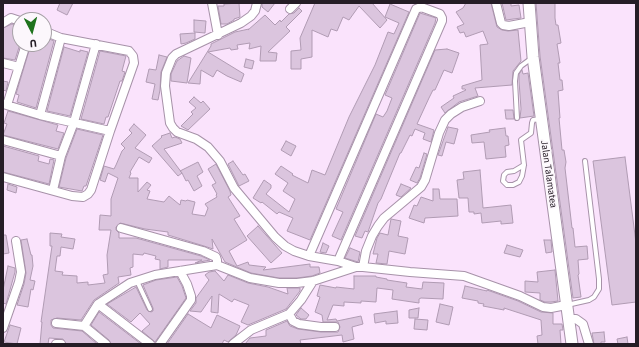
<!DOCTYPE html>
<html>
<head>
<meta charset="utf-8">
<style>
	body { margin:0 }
	#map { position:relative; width:639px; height:347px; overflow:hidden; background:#fae3fc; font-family:"Source Sans 3",sans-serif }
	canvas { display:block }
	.frame { position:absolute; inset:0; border:4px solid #251d26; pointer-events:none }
	.north { position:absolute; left:12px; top:12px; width:40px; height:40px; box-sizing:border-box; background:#fcf7fc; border:1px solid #a6a0a6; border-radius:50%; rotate:174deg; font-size:11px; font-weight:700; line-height:16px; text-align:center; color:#251d26 }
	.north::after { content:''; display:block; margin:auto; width:14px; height:18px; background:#1f731d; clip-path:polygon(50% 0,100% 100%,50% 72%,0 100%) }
</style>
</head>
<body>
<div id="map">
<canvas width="639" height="347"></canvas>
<div class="frame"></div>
<div class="north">U</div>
</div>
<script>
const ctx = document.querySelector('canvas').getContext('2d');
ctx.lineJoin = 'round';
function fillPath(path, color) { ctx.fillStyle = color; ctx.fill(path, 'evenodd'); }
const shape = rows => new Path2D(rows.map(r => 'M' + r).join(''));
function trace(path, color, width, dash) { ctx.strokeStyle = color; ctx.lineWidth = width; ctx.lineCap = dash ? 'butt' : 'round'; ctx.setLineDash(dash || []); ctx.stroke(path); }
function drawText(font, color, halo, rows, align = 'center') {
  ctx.font = font + ' "Source Sans 3",sans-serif'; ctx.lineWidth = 3.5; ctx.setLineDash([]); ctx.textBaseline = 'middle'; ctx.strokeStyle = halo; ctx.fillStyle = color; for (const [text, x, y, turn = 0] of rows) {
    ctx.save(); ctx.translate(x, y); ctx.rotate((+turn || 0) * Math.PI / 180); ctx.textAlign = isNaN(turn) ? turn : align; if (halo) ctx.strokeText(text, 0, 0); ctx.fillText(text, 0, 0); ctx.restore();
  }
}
const building = shape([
	[60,3,73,3,67,15,57,10,60,3],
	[239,3,240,17,234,19,234,20,227,24,221,24,218,6,224,6,224,4,239,3],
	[262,3,275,3,268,12,262,7,262,3],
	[315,3,372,3,387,20,380,28,359,6,349,20,343,17,337,31,331,29,328,37,312,30,312,57,301,59,301,69,291,69,291,51,301,50,300,38,315,3],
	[466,3,491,3,497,27,502,30,508,31,518,30,521,61,513,71,512,85,475,88,478,96,459,102,445,113,441,107,454,98,453,96,466,90,465,89,462,89,462,86,482,80,480,45,488,44,483,31,466,37,464,32,460,33,457,27,464,24,456,12,463,8,466,3],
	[502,3,511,3,511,6,519,5,521,18,506,20,502,3],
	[536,3,555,3,555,18,556,25,558,25,561,43,557,44,560,63,558,63,560,80,562,80,563,90,558,91,560,118,559,118,562,150,564,150,566,162,565,168,572,228,573,228,575,247,587,246,588,259,578,260,579,274,578,275,581,297,573,298,540,56,536,3],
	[390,4,409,12,310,240,287,231,293,218,279,212,277,214,262,202,261,203,253,198,264,180,271,185,271,188,266,194,289,212,295,199,283,191,288,183,275,174,281,166,293,174,292,175,308,183,312,170,325,175,349,117,375,65,388,32,394,34,399,23,385,17,390,4],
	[299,8,302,11,286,27,290,31,268,52,277,53,276,61,260,61,261,46,249,49,250,43,237,45,238,49,231,50,230,48,208,52,244,74,241,82,227,76,217,70,213,77,201,70,200,84,188,83,211,46,211,44,235,32,249,29,248,30,265,15,275,25,280,20,281,22,289,14,294,13,299,8],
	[420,13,436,18,435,23,341,240,332,236,343,212,336,209,376,114,383,117,387,111,392,98,385,95,420,13],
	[194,20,206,21,205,33,194,32,194,20],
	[12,24,20,26,20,44,15,60,3,58,3,28,12,24],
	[195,33,195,39,186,43,181,44,180,34,195,33],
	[47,38,54,41,36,108,17,102,19,95,16,94,31,44,44,44,44,39,46,40,47,38],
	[64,47,80,52,80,50,88,52,70,116,47,111,64,47],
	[447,49,459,53,452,73,444,70,435,90,433,90,429,98,417,124,434,130,431,142,423,139,425,133,415,129,412,136,410,135,401,153,400,153,381,199,378,203,368,232,365,231,362,238,355,236,435,50,447,49],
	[100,51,126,56,122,71,125,72,122,81,120,81,108,117,106,117,104,124,81,119,100,51],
	[159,55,167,57,161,72,160,90,158,100,152,99,155,84,146,82,149,69,156,70,159,55],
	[184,56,191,58,187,83,171,81,171,74,177,61,184,56],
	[246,59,254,61,252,69,244,67,246,59],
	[522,70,523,74,528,73,534,116,520,118,521,109,519,81,519,74,522,70],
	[3,81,8,82,6,91,3,90,3,81],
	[194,97,201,103,203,101,210,109,188,130,181,126,193,114,191,112,196,108,189,102,194,97],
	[505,110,513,110,514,119,506,119,505,110],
	[8,111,58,125,56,131,64,133,58,149,3,135,7,124,4,123,8,111],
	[134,124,146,135,135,148,152,158,149,163,139,157,130,172,131,173,129,178,138,178,138,192,147,182,151,185,147,190,150,191,147,199,164,202,169,196,180,205,181,200,186,201,187,200,195,202,192,214,205,216,208,208,205,204,217,197,216,195,217,194,212,185,216,183,208,169,216,164,230,191,231,195,228,197,240,216,234,219,247,240,229,251,237,266,248,262,249,265,266,267,263,270,310,264,310,267,319,267,320,273,312,276,297,278,279,278,251,273,225,262,212,239,213,249,204,246,168,235,168,232,145,229,120,223,116,227,116,230,119,233,119,238,136,238,201,256,210,260,195,263,202,260,168,260,168,267,160,269,160,260,155,259,156,256,144,253,143,255,133,254,133,267,130,268,131,275,118,277,119,283,94,300,81,320,57,318,51,320,51,325,53,328,82,331,97,344,66,344,63,339,49,338,48,344,40,344,42,322,41,322,52,246,50,246,50,233,62,234,61,237,75,239,73,249,61,247,60,256,57,256,55,271,63,272,62,275,77,276,77,283,88,282,88,285,105,283,103,275,108,274,107,255,111,230,99,230,100,215,111,216,111,199,118,178,108,173,105,182,100,180,104,166,114,169,116,165,122,151,125,148,121,144,132,133,129,130,134,124],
	[448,127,458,129,454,144,446,142,442,156,438,155,448,127],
	[505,128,506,136,508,136,509,145,505,146,506,157,486,159,484,142,472,143,471,135,490,132,489,130,505,128],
	[77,129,103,135,86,186,84,186,82,191,59,187,66,158,77,129],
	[170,133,172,138,175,137,180,139,182,143,164,149,182,173,180,171,198,162,203,172,197,176,202,186,194,191,188,180,186,181,182,173,178,176,152,146,162,137,161,136,170,133],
	[286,141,296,146,291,156,281,150,286,141],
	[3,146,39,156,38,161,49,164,50,159,54,160,49,184,3,172,3,146],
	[424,153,427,154,420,178,417,183,410,180,416,167,419,168,424,153],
	[625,157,636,243,636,302,612,305,593,161,625,157],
	[233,161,243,175,245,174,249,181,239,186,228,164,233,161],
	[480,170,483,208,511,205,513,223,501,224,501,221,482,223,481,213,474,214,474,212,469,212,468,198,459,198,457,180,464,179,463,172,480,170],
	[8,184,17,187,16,193,7,190,8,184],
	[401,184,411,188,401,197,396,195,401,184],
	[433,189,439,189,440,199,457,199,458,216,425,218,424,223,409,218,414,205,417,206,421,197,433,201,433,189],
	[391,219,401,221,398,236,408,238,405,254,389,251,387,264,376,263,378,254,373,254,377,238,380,233,388,235,391,219],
	[258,226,282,253,271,263,247,236,258,226],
	[3,235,6,235,9,253,3,254,3,235],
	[27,239,31,255,32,255,33,266,30,280,35,281,33,290,31,289,28,307,17,305,24,284,26,273,21,240,27,239],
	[544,240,551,240,552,252,546,253,544,240],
	[323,243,329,246,326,253,320,252,323,243],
	[507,245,523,250,520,257,504,253,507,245],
	[350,248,360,252,358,262,345,258,350,248],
	[8,266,15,268,15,272,6,304,3,303,3,290,8,266],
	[555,270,558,301,551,302,545,302,540,300,540,293,525,292,525,281,538,282,537,272,555,270],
	[215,271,224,281,228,275,248,283,268,287,288,294,287,288,300,288,300,291,286,309,248,325,241,322,249,305,234,299,232,302,219,294,218,313,211,312,212,296,201,312,190,311,196,303,196,298,209,280,205,275,209,272,215,271],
	[354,276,376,276,376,277,387,279,387,280,407,283,406,287,422,289,423,282,444,283,443,299,421,298,419,299,419,303,392,299,393,290,377,288,376,302,361,301,361,303,344,302,344,306,333,305,327,320,336,319,337,321,361,316,363,324,352,327,354,339,343,342,342,335,300,340,301,344,245,344,250,338,266,336,266,330,287,321,290,326,298,329,321,332,338,332,340,327,338,322,323,322,322,315,315,312,320,297,317,296,320,285,336,288,336,287,354,289,354,276],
	[177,277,182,286,186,298,155,342,142,331,150,324,140,313,131,322,107,304,136,287,147,310,151,312,153,311,153,308,143,285,156,280,177,277],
	[465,286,487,291,487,290,518,301,541,312,553,313,553,324,562,324,563,330,560,330,561,344,538,344,537,336,542,335,541,320,504,308,504,310,483,306,484,304,478,303,478,301,462,298,465,286],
	[440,304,453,307,449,325,436,322,440,304],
	[301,308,309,315,306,319,301,319,296,315,301,308],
	[419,308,418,318,409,318,409,310,419,308],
	[397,311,398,323,386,324,386,321,375,323,374,314,397,311],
	[99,312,141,344,111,344,109,340,91,325,99,312],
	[188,314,211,328,217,315,240,326,236,335,228,342,224,340,222,344,167,344,188,314],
	[415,319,428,320,427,330,414,329,415,319],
	[10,325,21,328,17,344,4,342,10,325],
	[604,332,605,342,601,342,601,344,594,344,592,333,604,332],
	[627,337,628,344,618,344,617,339,627,337]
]);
fillPath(building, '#dbc5de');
trace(building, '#b09bb3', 1);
const lane = shape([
	[517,118,515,81,516,73,521,66,532,58],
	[524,165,514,171,507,172,504,175,503,181,507,185,513,185,519,182,522,176,524,165,521,140,531,133,532,123,533,120,540,119],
	[137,281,150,309],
	[567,305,589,300,594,297,599,289,599,279,585,161]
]);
const street = shape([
	[212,3,218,35],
	[257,3,255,11,251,16,241,23,176,54,172,58,166,73,165,86,170,123,173,128,177,132,196,139,208,147,220,161,234,188,275,237,285,246,294,251,309,256,338,261,356,267],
	[496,3,501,23,503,25,509,26,530,22],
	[290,9,296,3],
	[3,23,11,18,20,21],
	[3,63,19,67],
	[3,104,40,115,110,131],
	[7,105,26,44],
	[40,115,61,38],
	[3,140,61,156],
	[3,177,72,196,83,197,88,194,91,190,110,131,134,63,133,56,129,51,61,38,44,31],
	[53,190,61,156,74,122,96,44],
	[121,228,203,251,216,257,217,260,217,265],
	[309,256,416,9,421,7,440,14,442,18,442,21,338,261],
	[363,267,366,251,372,236,378,226,384,218,421,187,425,180,439,133,445,120,451,114,462,107,480,101],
	[98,304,150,344],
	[289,314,293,321,299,324,321,327,335,327],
	[568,319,576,319,583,324,589,344],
	[56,323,84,326,98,304,130,283,155,275,217,265,250,278,279,283,297,283,313,281,356,267,363,267,410,272,464,276,520,296,543,307,551,308,566,305],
	[84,326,106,344],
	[3,328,19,282,21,272,16,241],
	[56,344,61,344],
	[160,344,191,300,191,296,187,284,180,271],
	[233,344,251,330,289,314,301,300,313,281]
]);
const secondary = shape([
	[529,3,533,57,572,344]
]);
trace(lane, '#a792a9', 6);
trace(street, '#a792a9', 10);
trace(secondary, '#a792a9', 13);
trace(lane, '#fff', 4);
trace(street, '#fff', 8);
trace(secondary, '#fff', 11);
drawText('10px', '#251d26', '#fcf7fc', [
	["Jalan Talamatea",548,174,82]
]);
</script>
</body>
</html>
